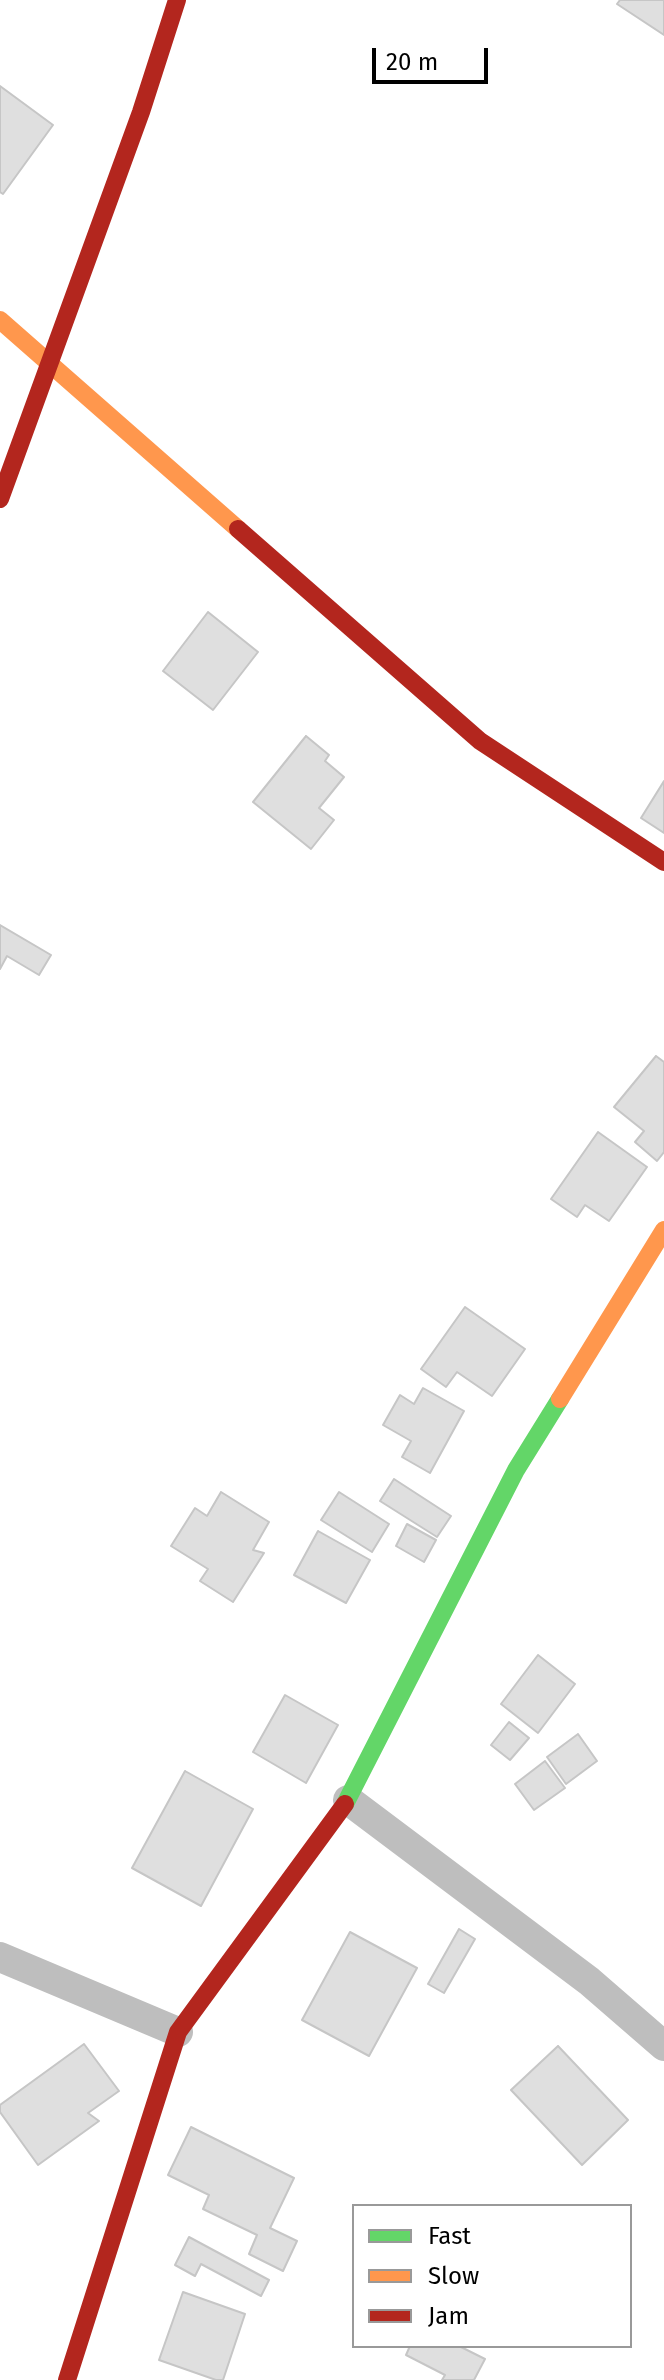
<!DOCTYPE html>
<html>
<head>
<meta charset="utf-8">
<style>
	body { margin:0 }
	#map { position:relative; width:664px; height:2380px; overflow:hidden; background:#fff; font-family:"Fira Sans",sans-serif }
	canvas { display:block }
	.legend { position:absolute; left:352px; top:2204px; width:280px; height:144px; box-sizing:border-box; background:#fff; border:2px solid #999; margin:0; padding:10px 14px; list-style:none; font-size:24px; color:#000 }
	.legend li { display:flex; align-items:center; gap:16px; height:40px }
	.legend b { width:40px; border:2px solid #999 }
	.scale { position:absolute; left:372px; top:48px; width:116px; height:36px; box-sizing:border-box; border:4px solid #000; border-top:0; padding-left:10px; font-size:24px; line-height:28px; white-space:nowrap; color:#000; -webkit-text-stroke:6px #fff; paint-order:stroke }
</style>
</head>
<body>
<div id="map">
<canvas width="664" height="2380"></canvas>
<ul class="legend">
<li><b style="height:10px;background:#63d668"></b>Fast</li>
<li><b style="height:10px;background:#ff974d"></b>Slow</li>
<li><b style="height:10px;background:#b3261e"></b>Jam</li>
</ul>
<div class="scale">20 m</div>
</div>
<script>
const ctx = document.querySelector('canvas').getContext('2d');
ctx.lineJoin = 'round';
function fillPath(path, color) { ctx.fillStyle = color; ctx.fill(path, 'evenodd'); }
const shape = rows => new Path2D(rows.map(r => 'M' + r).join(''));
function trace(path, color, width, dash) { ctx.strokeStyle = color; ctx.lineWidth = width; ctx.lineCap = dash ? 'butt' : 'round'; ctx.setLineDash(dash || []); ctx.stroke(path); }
const building = shape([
	[620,0,664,0,664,35,617,4,620,0],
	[0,86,53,125,3,194,0,192,0,86],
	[208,612,258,652,213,710,163,671,208,612],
	[306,736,329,755,325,761,344,777,319,808,334,820,311,849,253,802,306,736],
	[664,781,664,833,641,818,664,781],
	[0,925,51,955,39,975,7,956,0,969,0,925],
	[656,1056,664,1062,664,1152,657,1161,635,1142,644,1131,614,1107,656,1056],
	[598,1132,647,1167,609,1221,585,1205,577,1217,551,1199,598,1132],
	[465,1307,525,1349,492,1396,457,1372,446,1387,421,1369,465,1307],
	[423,1388,464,1411,430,1473,402,1457,411,1441,383,1425,400,1395,414,1404,423,1388],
	[394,1479,451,1516,437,1537,380,1501,394,1479],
	[221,1492,269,1522,253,1550,264,1553,233,1602,200,1581,208,1569,171,1546,195,1508,207,1516,221,1492],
	[339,1492,389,1524,372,1552,321,1520,339,1492],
	[407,1524,436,1540,424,1562,396,1546,407,1524],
	[318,1531,370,1560,346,1603,294,1575,318,1531],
	[538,1655,575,1684,538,1733,501,1704,538,1655],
	[285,1695,338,1725,306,1783,253,1752,285,1695],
	[509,1722,529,1738,510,1760,491,1745,509,1722],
	[578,1734,597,1761,566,1784,547,1757,578,1734],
	[545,1761,565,1788,534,1810,515,1784,545,1761],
	[185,1771,253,1809,201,1906,132,1868,185,1771],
	[459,1929,475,1939,444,1993,428,1984,459,1929],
	[350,1932,417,1968,369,2056,302,2020,350,1932],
	[84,2044,119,2091,88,2113,99,2121,38,2165,0,2112,0,2105,84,2044],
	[558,2046,628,2120,582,2165,511,2090,558,2046],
	[191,2127,294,2178,270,2228,297,2241,283,2271,249,2254,257,2235,203,2209,209,2195,168,2175,191,2127],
	[189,2237,269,2280,261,2296,201,2264,195,2276,175,2265,189,2237],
	[183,2292,245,2314,223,2380,216,2380,159,2360,183,2292],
	[410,2346,459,2346,485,2359,474,2380,442,2380,445,2375,406,2355,410,2346]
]);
fillPath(building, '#dfdfdf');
trace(building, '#c6c6c6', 2);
trace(shape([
	[348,1800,589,1981,664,2046],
	[0,1957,178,2032]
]), '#bebebe', 30);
trace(shape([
	[345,1804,516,1470,560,1399]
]), '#63d668', 18);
trace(shape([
	[0,320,238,529],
	[560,1399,664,1230]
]), '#ff974d', 18);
trace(shape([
	[0,499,141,112,177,0],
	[238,529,480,741,664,862],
	[67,2380,178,2032,345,1804]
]), '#b3261e', 18);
</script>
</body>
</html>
